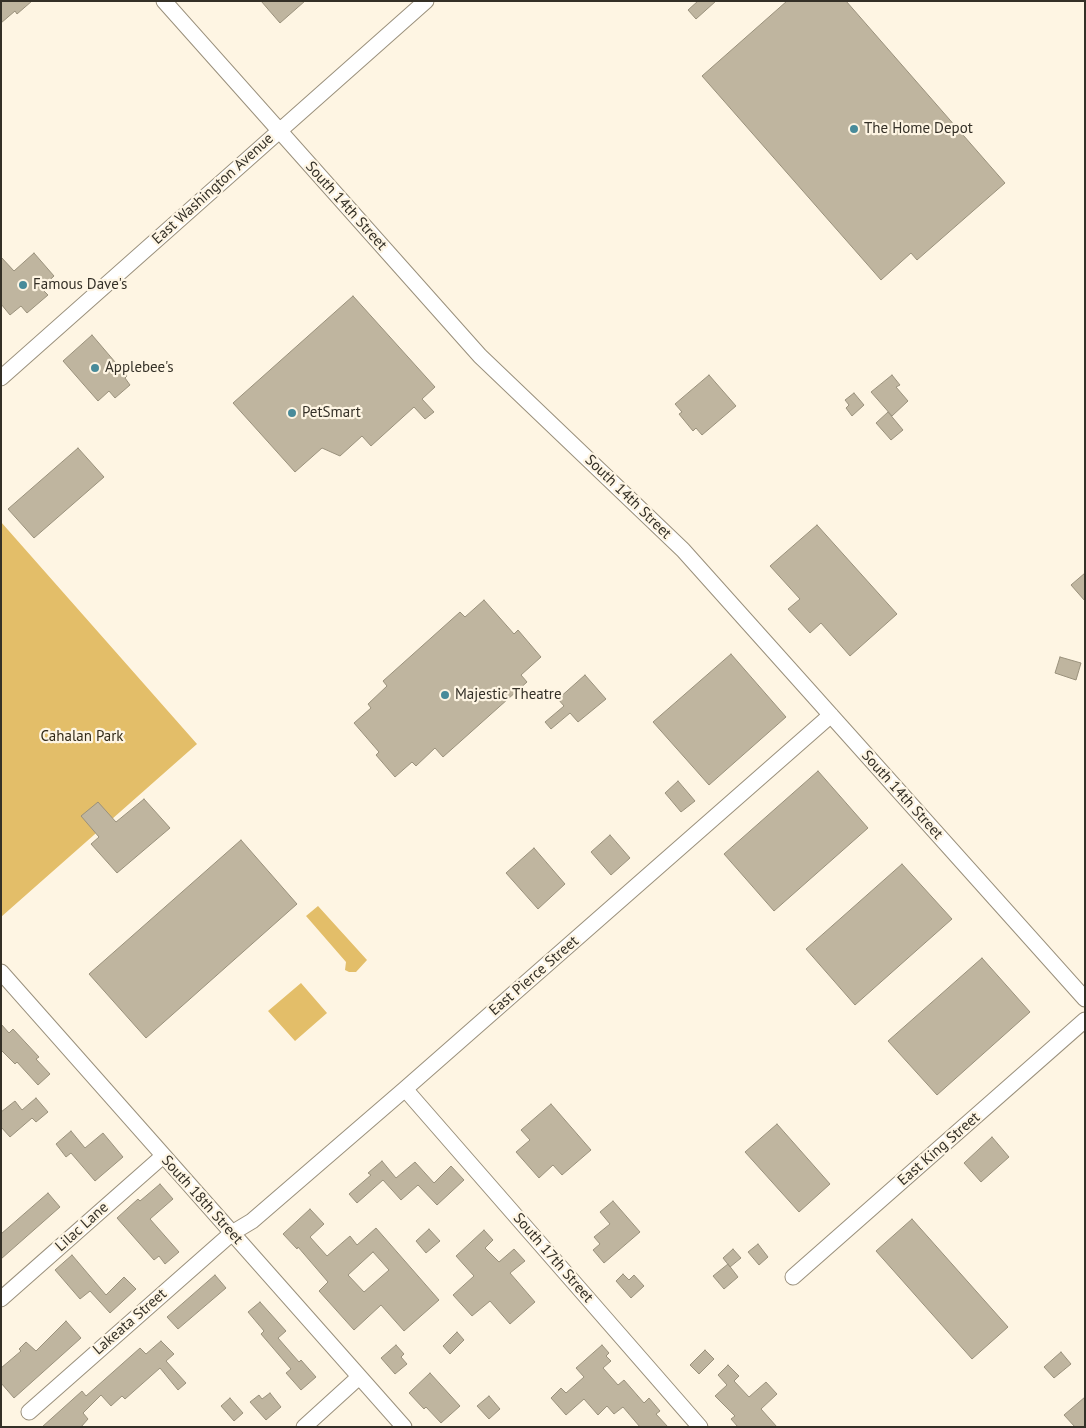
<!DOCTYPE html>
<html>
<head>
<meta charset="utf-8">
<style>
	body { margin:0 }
	#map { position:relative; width:1086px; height:1428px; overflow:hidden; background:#fef5e3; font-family:"PT Sans",sans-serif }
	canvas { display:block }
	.frame { position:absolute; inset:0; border:2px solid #343027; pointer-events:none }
</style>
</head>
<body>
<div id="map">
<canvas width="1086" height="1428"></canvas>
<div class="frame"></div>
</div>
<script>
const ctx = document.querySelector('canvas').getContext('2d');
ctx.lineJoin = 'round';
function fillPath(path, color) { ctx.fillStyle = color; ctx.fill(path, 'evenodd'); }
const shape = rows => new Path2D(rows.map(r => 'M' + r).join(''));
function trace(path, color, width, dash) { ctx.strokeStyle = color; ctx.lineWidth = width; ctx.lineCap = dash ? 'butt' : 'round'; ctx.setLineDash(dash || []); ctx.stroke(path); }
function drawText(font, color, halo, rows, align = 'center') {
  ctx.font = font + ' "PT Sans",sans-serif'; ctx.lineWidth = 4.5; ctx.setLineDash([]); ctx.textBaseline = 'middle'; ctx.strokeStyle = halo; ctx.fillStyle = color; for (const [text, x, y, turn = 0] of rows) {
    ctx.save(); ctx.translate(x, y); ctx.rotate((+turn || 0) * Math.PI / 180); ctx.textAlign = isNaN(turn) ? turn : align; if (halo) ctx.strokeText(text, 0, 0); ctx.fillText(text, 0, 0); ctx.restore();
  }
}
fillPath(shape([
	[1,522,197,744,1,917],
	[318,906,367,960,356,972,349,972,345,970,346,962,306,916],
	[301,983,327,1013,295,1041,268,1011]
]), '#e3be69');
const building = shape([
	[1,1,32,1,17,14,15,11,1,23,1,1],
	[261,1,305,1,280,23,261,1],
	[698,1,716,1,696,19,688,10,698,1],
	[787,1,846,1,1005,183,917,260,911,253,881,280,702,76,787,1],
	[34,253,54,276,41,288,48,295,27,313,21,306,10,315,1,304,1,257,14,271,34,253],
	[353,296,435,387,422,399,434,412,425,419,414,407,371,446,362,436,340,456,322,448,295,472,233,403,353,296],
	[92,335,127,376,125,378,130,385,115,398,109,391,98,401,63,361,92,335],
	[709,375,736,406,702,435,696,428,693,431,679,414,682,412,675,404,709,375],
	[892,375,900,385,896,387,908,401,892,416,871,392,892,375],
	[854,393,864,405,852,416,846,408,849,405,845,400,854,393],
	[888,412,903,430,891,440,876,423,888,412],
	[78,448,104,477,34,538,8,509,78,448],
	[817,525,897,614,850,656,821,623,810,633,788,609,800,599,770,566,817,525],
	[1085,573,1085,601,1071,585,1085,573],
	[484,600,514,634,518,630,541,657,521,675,527,682,443,757,435,748,416,766,412,762,395,777,376,755,379,752,354,723,371,708,368,704,387,686,383,681,460,612,465,617,484,600],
	[731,654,786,717,709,785,653,722,731,654],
	[1060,657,1081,663,1076,680,1055,673,1060,657],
	[585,675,606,699,578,722,570,713,551,729,545,722,564,706,558,699,585,675],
	[818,771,868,828,774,911,724,854,818,771],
	[678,781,695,801,681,812,665,793,678,781],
	[144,799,170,828,117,873,91,844,99,837,81,816,98,802,116,822,144,799],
	[610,835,630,858,611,875,591,852,610,835],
	[241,840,297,904,146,1038,89,974,241,840],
	[534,848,565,884,538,909,506,873,534,848],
	[902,864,952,919,855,1005,806,949,902,864],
	[982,958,1030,1012,937,1095,888,1041,982,958],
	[1,1024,9,1033,13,1029,39,1057,36,1059,50,1074,38,1085,17,1062,15,1064,1,1050,1,1024],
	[36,1098,48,1112,36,1122,32,1118,10,1137,1,1127,1,1112,15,1101,22,1110,36,1098],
	[551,1104,591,1150,562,1175,553,1165,539,1178,516,1152,530,1140,521,1130,551,1104],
	[777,1124,830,1184,799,1212,745,1152,777,1124],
	[71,1131,85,1148,103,1133,123,1157,95,1181,71,1153,66,1157,56,1144,71,1131],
	[992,1137,1009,1157,981,1182,964,1163,992,1137],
	[382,1161,396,1178,415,1162,434,1183,451,1166,464,1180,437,1205,418,1185,401,1200,383,1180,357,1203,349,1194,371,1175,368,1173,382,1161],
	[160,1184,173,1199,150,1219,179,1252,165,1264,159,1256,154,1260,117,1218,138,1199,140,1201,160,1184],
	[48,1193,60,1207,1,1259,1,1234,48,1193],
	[613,1201,640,1232,604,1263,593,1250,600,1244,594,1237,610,1224,600,1212,613,1201],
	[310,1209,324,1224,310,1237,327,1256,350,1236,357,1245,376,1228,439,1300,404,1331,381,1305,354,1330,319,1291,328,1282,298,1247,297,1249,283,1234,310,1209],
	[373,1252,389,1270,364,1292,348,1275,373,1252],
	[912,1219,1008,1327,972,1359,876,1251,912,1219],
	[429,1229,440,1241,426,1253,416,1241,429,1229],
	[484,1230,493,1240,485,1248,499,1262,514,1249,525,1261,510,1273,535,1302,510,1324,490,1301,472,1316,453,1295,474,1276,456,1256,484,1230],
	[758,1244,768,1257,759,1265,748,1252,758,1244],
	[733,1249,741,1258,730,1267,723,1258,733,1249],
	[72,1255,106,1295,124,1277,136,1289,110,1313,90,1291,80,1299,55,1270,72,1255],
	[728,1264,738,1277,724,1289,713,1276,728,1264],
	[623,1274,629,1280,634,1275,644,1286,631,1298,616,1281,623,1274],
	[215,1275,226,1288,178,1329,167,1317,215,1275],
	[260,1302,286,1331,278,1338,299,1362,301,1360,316,1377,301,1390,286,1373,291,1369,261,1334,264,1331,248,1312,260,1302],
	[66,1321,81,1338,14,1398,1,1383,1,1368,21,1351,19,1349,26,1342,36,1351,66,1321],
	[457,1332,464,1340,450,1354,443,1346,457,1332],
	[161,1341,174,1354,166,1361,186,1383,178,1390,160,1368,125,1399,122,1396,111,1406,101,1395,83,1413,88,1419,81,1427,42,1427,82,1391,86,1396,140,1348,146,1354,161,1341],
	[396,1345,404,1354,401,1357,407,1364,395,1374,381,1358,396,1345],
	[602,1345,609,1353,606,1356,611,1361,603,1368,618,1385,624,1380,644,1403,649,1398,660,1411,656,1414,668,1427,640,1427,623,1407,614,1414,607,1406,598,1415,584,1399,566,1415,551,1398,561,1388,566,1393,584,1377,576,1368,602,1345],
	[705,1350,714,1359,699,1374,690,1365,705,1350],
	[1061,1352,1071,1364,1054,1378,1044,1367,1061,1352],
	[728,1365,739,1376,734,1381,749,1397,766,1382,777,1394,761,1409,777,1427,738,1427,731,1419,735,1416,715,1396,727,1385,718,1375,728,1365],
	[430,1373,460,1406,441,1423,426,1407,424,1409,409,1393,430,1373],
	[270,1393,281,1407,266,1420,250,1402,259,1395,262,1399,270,1393],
	[489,1396,500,1409,489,1419,477,1406,489,1396],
	[1085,1397,1085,1427,1075,1427,1064,1415,1085,1397],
	[230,1398,243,1413,234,1421,221,1406,230,1398]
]);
fillPath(building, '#bfb59f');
trace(building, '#9a917c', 1);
const minor = shape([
	[164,1,480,356,683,550,1085,999],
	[1,378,426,1],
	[1,972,404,1427],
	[405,1089,700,1427],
	[793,1277,1085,1020],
	[1,1299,163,1156],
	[29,1412,232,1233,252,1221,405,1089,831,715],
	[304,1427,359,1377]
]);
trace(minor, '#9a907c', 17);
trace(minor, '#fff', 15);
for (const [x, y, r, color] of [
	[854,129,5,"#488b9a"],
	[23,285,5,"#488b9a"],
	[95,368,5,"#488b9a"],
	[292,413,5,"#488b9a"],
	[445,695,5,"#488b9a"]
]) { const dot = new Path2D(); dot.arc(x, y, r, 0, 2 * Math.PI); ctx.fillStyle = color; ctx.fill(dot); trace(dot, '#fef5e3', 2); }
drawText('15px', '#343027', '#fef5e3', [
	["The Home Depot",864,129],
	["Famous Dave's",33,285],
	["Applebee's",105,368],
	["PetSmart",302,413],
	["Majestic Theatre",455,695]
], 'left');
drawText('15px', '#343027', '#fef5e3', [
	["East Washington Avenue",213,189,-42],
	["South 14th Street",346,206,48],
	["South 14th Street",628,497,44],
	["South 14th Street",902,795,48],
	["East Pierce Street",534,976,-41],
	["East King Street",939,1149,-41],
	["South 18th Street",202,1200,48],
	["Lilac Lane",82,1227,-42],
	["South 17th Street",553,1258,49],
	["Lakeata Street",130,1322,-41]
]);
drawText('15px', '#322a19', '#fef5e3', [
	["Cahalan Park",82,737]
]);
</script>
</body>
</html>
